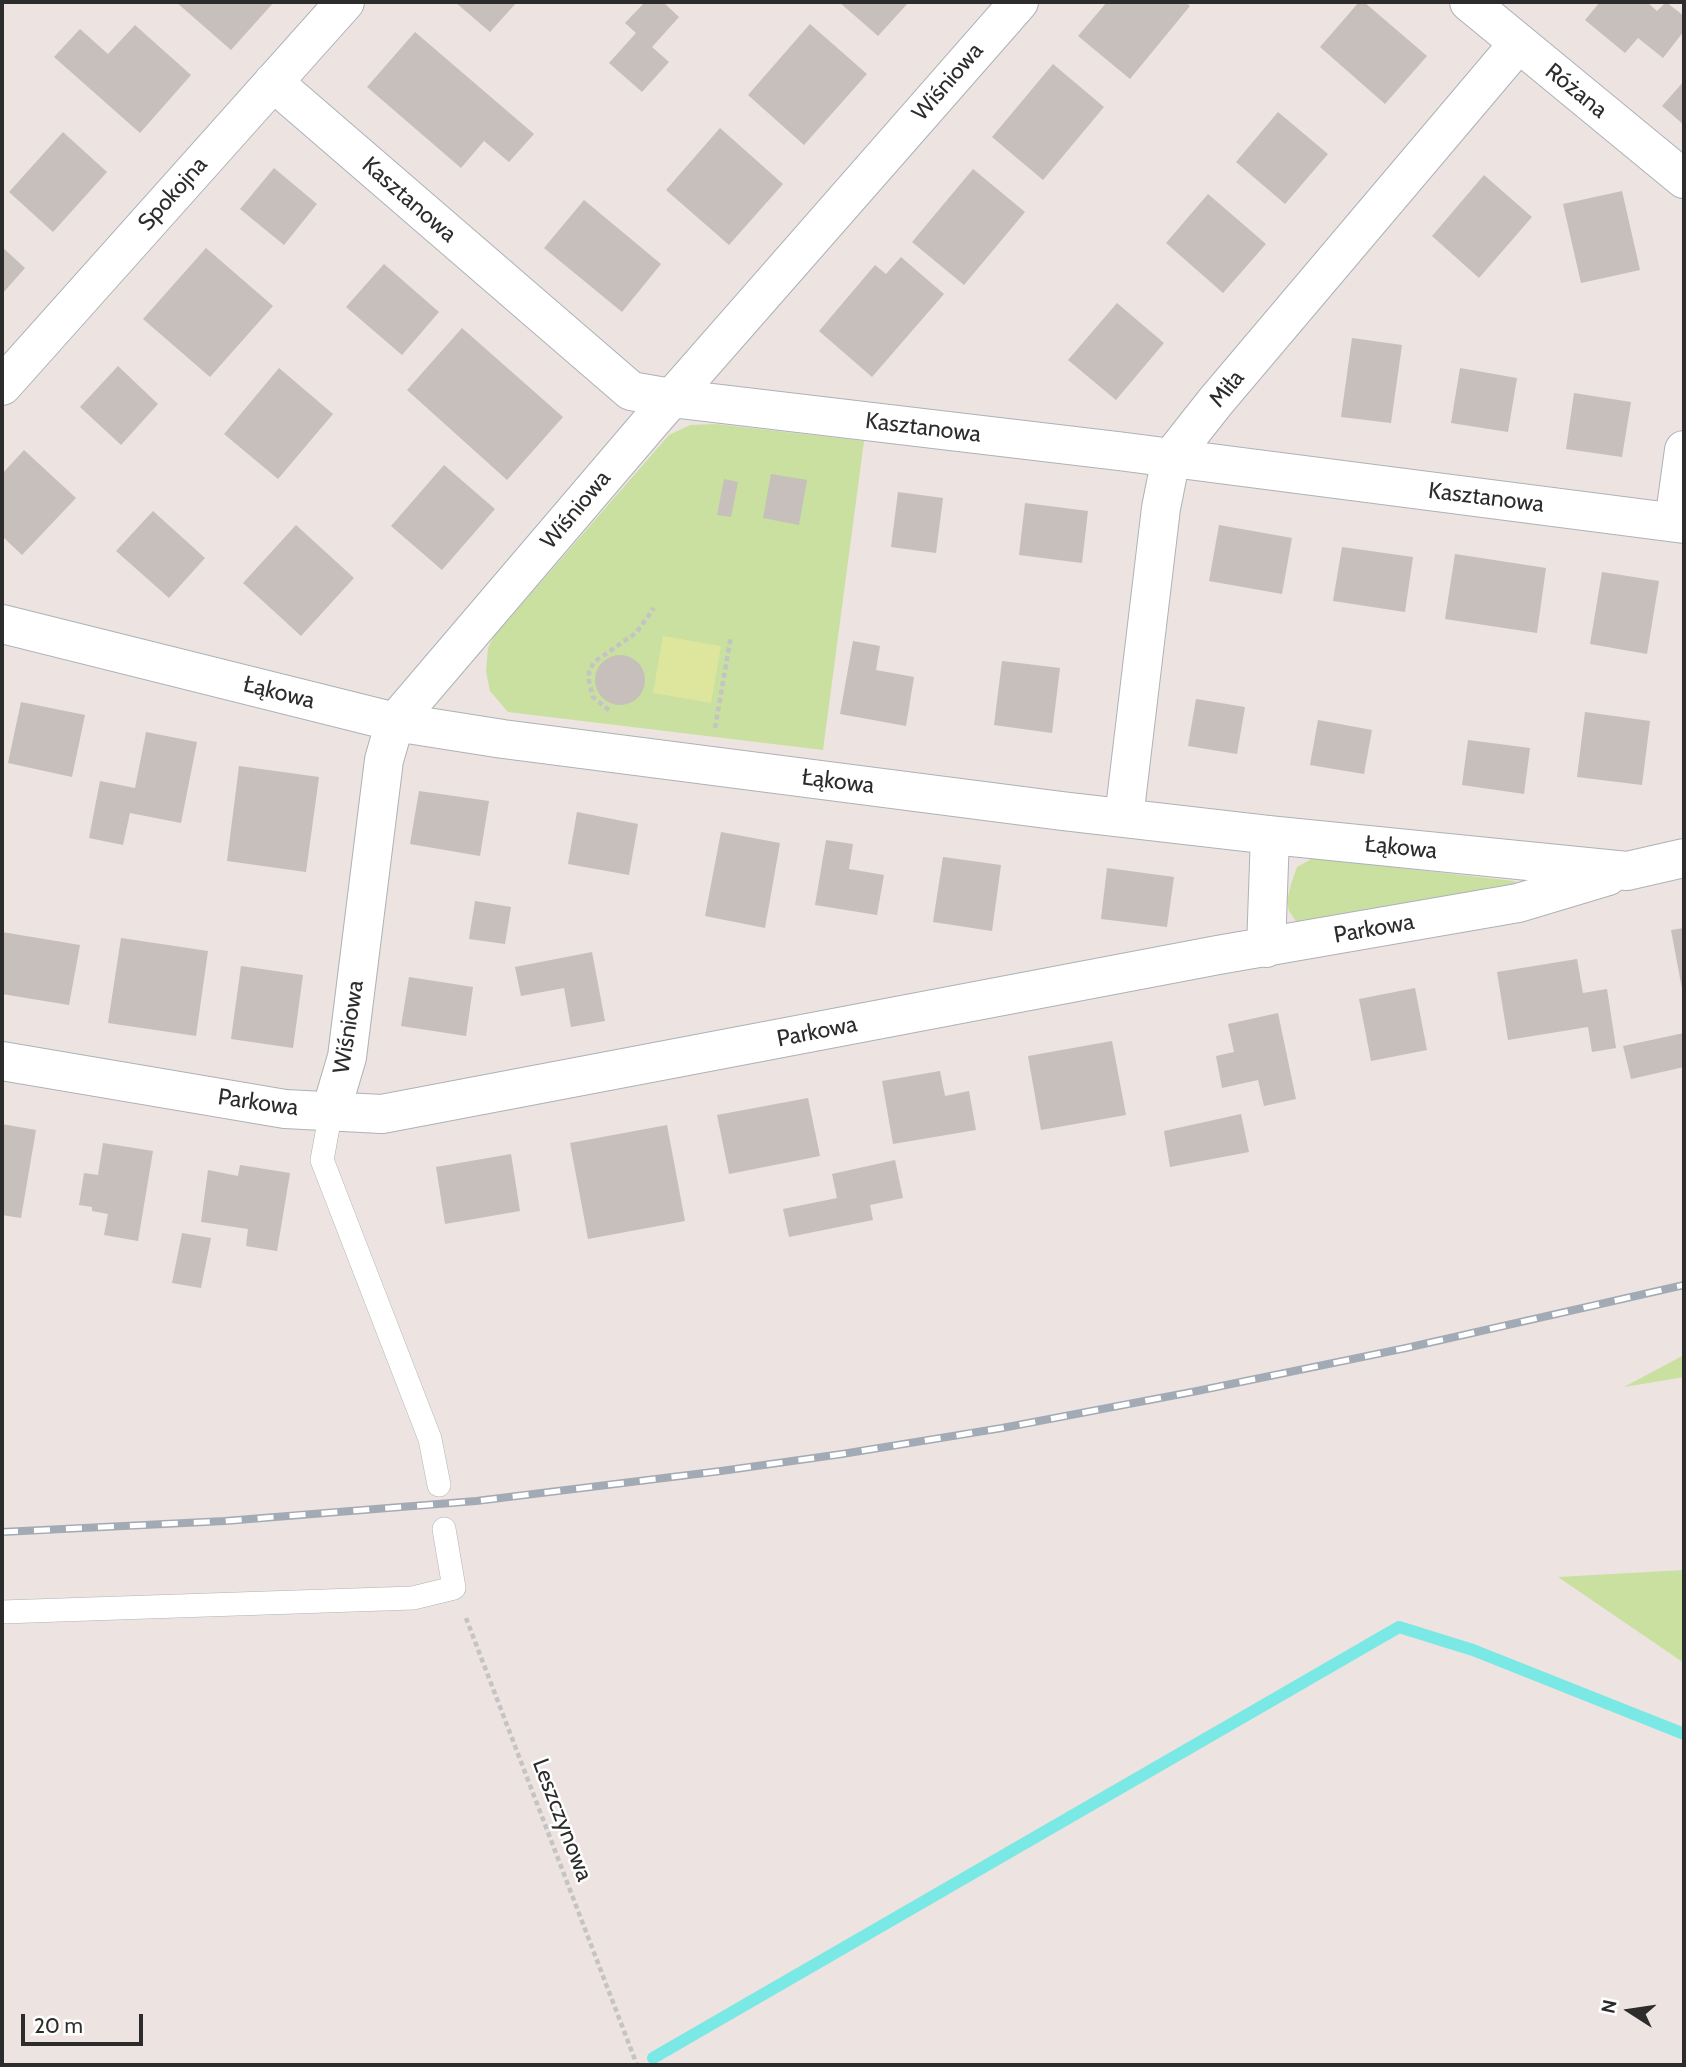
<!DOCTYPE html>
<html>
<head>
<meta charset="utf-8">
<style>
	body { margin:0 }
	#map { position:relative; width:1686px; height:2067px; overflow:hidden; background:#ede3e0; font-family:Cabin,sans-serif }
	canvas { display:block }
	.frame { position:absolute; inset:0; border:4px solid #2c2c2c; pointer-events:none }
	.north { position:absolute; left:1595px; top:1976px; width:70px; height:70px; -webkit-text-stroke:5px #fff; paint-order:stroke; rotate:282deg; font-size:19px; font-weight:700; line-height:28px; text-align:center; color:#2c2c2c }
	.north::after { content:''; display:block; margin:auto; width:24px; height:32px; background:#2c2c2c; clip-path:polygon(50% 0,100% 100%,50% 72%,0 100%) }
	.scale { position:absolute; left:21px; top:2014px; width:122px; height:32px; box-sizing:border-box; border:4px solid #2c2c2c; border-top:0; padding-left:9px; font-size:21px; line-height:24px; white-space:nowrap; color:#2c2c2c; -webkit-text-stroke:5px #fff; paint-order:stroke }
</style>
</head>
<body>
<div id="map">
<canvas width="1686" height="2067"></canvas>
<div class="frame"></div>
<div class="north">N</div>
<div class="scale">20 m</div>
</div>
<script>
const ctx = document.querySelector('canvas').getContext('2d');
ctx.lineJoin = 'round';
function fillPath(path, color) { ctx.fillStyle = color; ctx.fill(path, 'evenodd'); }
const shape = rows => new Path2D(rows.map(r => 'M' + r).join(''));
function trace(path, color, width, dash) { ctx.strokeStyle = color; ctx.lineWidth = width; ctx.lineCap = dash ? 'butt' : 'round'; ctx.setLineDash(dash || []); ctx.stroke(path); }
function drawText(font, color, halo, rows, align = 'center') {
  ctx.font = font + ' Cabin,sans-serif'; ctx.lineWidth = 5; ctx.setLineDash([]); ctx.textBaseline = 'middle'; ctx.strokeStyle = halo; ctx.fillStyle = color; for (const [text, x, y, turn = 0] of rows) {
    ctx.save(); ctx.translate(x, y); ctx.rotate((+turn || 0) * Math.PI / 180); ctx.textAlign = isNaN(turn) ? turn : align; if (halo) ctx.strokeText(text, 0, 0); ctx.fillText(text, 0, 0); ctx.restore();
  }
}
fillPath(shape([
	[716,424,864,441,823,750,508,712,490,691,486,671,488,648,494,636,669,435,690,425],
	[1313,858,1514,881,1521,886,1297,923,1289,911,1287,901,1291,884,1297,867],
	[1684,1355,1684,1377,1624,1387],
	[1684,1570,1684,1663,1558,1577]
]), '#c9e0a0');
fillPath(shape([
	[663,636,721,646,711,703,653,693]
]), '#dde69c');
trace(shape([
	[653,2058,1399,1627,1473,1650,1684,1734]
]), '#7ae8e4', 12);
fillPath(shape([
	[176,2,274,2,231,50],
	[455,2,517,2,490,32],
	[645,2,663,2,679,17,652,47,669,62,642,92,609,63,636,33,625,23],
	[839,2,909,2,878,36],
	[1107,2,1185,2,1190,6,1130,79,1078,36],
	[1359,2,1364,2,1427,56,1385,104,1320,47],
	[1600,2,1647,2,1657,11,1666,2,1684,16,1684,31,1663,58,1638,38,1625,53,1585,20],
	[810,24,867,74,804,145,748,95],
	[135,25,191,75,140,133,54,57,80,29,108,54],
	[415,32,534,134,509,162,484,141,461,168,367,87],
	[1053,64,1104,107,1043,180,992,137],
	[1684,81,1684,125,1662,106],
	[1278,112,1328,154,1285,204,1236,162],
	[720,128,783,184,729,245,666,190],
	[63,132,107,172,53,232,9,192],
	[274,168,317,204,284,245,240,209],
	[973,169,1025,212,964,285,912,242],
	[1484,175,1532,217,1479,278,1432,236],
	[1622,191,1640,270,1581,283,1563,204],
	[1208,194,1266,244,1223,293,1166,243],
	[584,200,661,264,622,312,544,248],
	[2,247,25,268,2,294],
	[206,248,273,306,210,377,143,319],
	[901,257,944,294,872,377,819,331,875,265,886,274],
	[384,264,439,312,402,355,346,307],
	[1117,303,1164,343,1116,400,1068,360],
	[462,328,563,417,507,480,407,390],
	[1352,338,1402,345,1391,423,1341,417],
	[118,366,158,404,121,445,80,407],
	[279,368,333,414,278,479,224,434],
	[1460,368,1517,378,1508,432,1451,423],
	[1574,393,1631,402,1622,457,1566,449],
	[24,450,76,498,22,555,2,536,2,474],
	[444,465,495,509,442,570,391,526],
	[771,474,807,480,799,525,763,518],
	[724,479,738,482,731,517,717,515],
	[898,492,943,498,936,553,891,547],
	[1025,503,1088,511,1082,563,1019,555],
	[153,511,205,558,169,598,116,551],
	[296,525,354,578,301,636,243,583],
	[1219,525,1292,538,1282,594,1209,581],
	[1342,547,1413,557,1405,612,1333,601],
	[1455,554,1546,568,1537,633,1445,619],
	[1602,572,1659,581,1647,654,1590,644],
	[853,641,880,646,876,670,914,677,906,726,840,714],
	'595 680a25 25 0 1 1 50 0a25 25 0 1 1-50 0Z',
	[1002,661,1060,668,1052,733,994,725],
	[1196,699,1245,707,1237,754,1188,746],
	[21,702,85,715,72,777,8,763],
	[1585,712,1650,721,1642,785,1577,777],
	[1318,720,1372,730,1364,774,1310,765],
	[146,732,197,742,181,823,130,813,123,845,89,838,100,781,135,788],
	[1468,740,1530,748,1524,794,1462,785],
	[239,766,319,777,306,872,227,861],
	[419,791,489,801,480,856,410,844],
	[577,812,638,824,629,875,568,864],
	[721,832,780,843,765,928,705,916],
	[826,840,853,844,849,869,884,875,877,915,815,905],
	[943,857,1001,865,992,931,933,922],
	[1107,868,1174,877,1167,927,1101,919],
	[475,901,511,907,505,944,469,939],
	[1684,928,1684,993,1683,994,1671,930],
	[2,932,80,945,69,1005,2,994],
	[121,938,208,951,196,1036,108,1023],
	[592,952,605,1021,571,1027,564,988,521,996,515,967],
	[1577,959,1583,993,1607,989,1616,1048,1592,1052,1588,1027,1508,1040,1497,972],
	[241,966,303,975,293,1048,231,1039],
	[409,977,473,987,466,1036,401,1026],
	[1415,988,1427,1050,1371,1061,1359,999],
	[1278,1013,1296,1099,1264,1106,1258,1080,1222,1088,1216,1056,1234,1052,1228,1024],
	[1684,1033,1684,1067,1631,1079,1623,1046],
	[1112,1041,1126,1115,1041,1130,1028,1056],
	[940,1071,945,1096,969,1091,976,1130,893,1144,882,1081],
	[808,1098,820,1156,729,1174,717,1115],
	[1241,1114,1249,1152,1170,1167,1164,1131],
	[2,1124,36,1130,21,1218,2,1215],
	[667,1125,685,1221,588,1239,570,1143],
	[103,1143,153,1151,138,1241,104,1235,108,1214,92,1211,92,1207,79,1205,84,1173,98,1175],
	[511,1154,520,1211,445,1224,436,1167],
	[895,1160,903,1198,870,1205,873,1220,789,1237,783,1209,837,1198,832,1174],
	[240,1165,290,1173,277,1251,246,1246,248,1229,201,1222,208,1170,238,1176],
	[182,1233,211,1238,201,1288,172,1283]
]), '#c6bfbb');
const service = shape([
	[331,1111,322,1160,430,1439,439,1485],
	[2,1612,413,1598,454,1588,444,1529]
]);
const minor = shape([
	[1469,2,1684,179],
	[273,82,631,391,671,398,1118,451,1684,524],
	[2,386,345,2],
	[1674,522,1684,450],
	[2,624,395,722,503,739,1062,811,1270,835,1627,871,1684,858],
	[1124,818,1161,508,1171,458,1216,401,1518,44],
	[1266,948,1270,835],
	[2,1061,285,1109,382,1114,1218,955,1518,903,1608,876],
	[331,1111,347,1057,384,760,395,722,650,423,1019,2]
]);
trace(service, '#acb2b8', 24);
trace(minor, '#acb2b8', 40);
trace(shape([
	[609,710,593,697,589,681,589,672,594,662,636,633,654,608],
	[715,728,731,636],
	[466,1618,637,2065]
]), '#c4c4c4', 4.5, [5, 3.5]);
trace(service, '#fff', 23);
trace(minor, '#fff', 38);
const rail = shape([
	[2,1532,225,1521,476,1501,721,1471,842,1454,1002,1428,1197,1391,1406,1348,1684,1285]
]);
trace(rail, '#a2abb5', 8);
trace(rail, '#fff', 5, [16]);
drawText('23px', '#2c2c2c', '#fff', [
	["Wiśniowa",948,82,-49],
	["Różana",1576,91,39],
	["Spokojna",173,194,-48],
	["Kasztanowa",409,200,41],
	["Miła",1227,389,-50],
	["Kasztanowa",923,428,7],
	["Kasztanowa",1486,498,7],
	["Wiśniowa",576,510,-50],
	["Łąkowa",279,693,14],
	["Łąkowa",838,782,7],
	["Łąkowa",1401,848,6],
	["Parkowa",1374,929,-10],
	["Wiśniowa",349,1027,-81],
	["Parkowa",817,1032,-11],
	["Parkowa",258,1103,8],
	["Leszczynowa",562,1820,69]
]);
</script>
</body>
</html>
